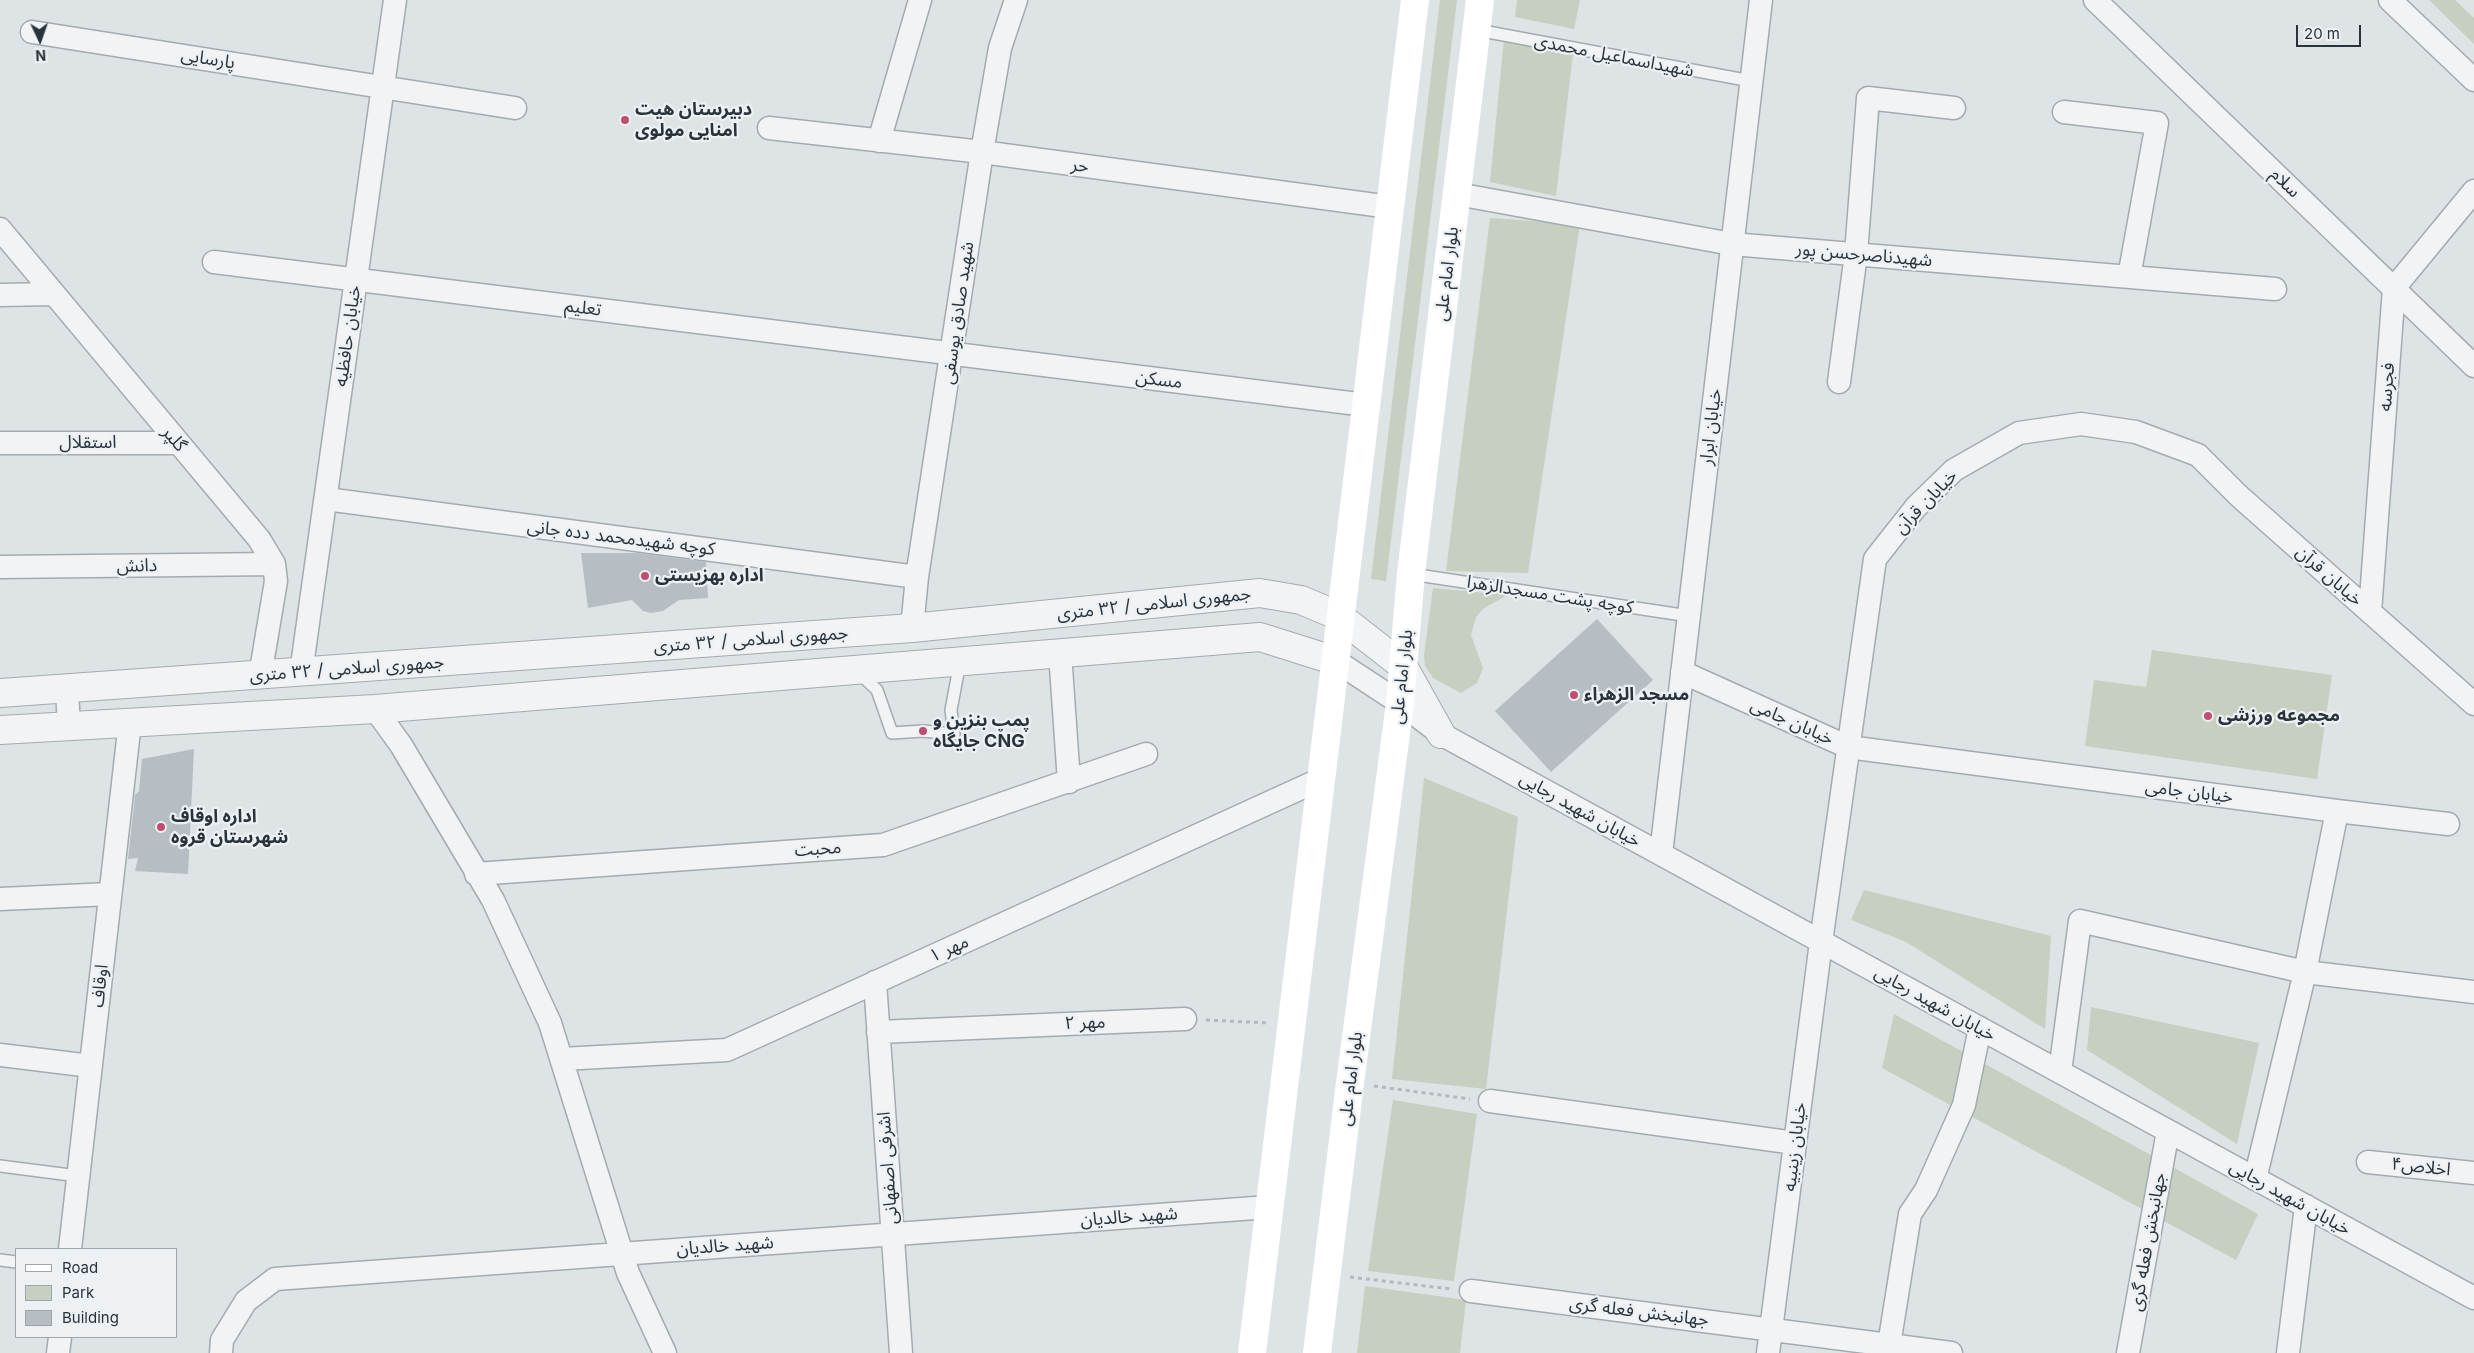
<!DOCTYPE html>
<html>
<head>
<meta charset="utf-8">
<style>
	body { margin:0 }
	#map { position:relative; width:2474px; height:1353px; overflow:hidden; background:#dee3e6; font-family:Inter,sans-serif }
	canvas { display:block }
	.legend { position:absolute; left:15px; top:1248px; width:162px; height:90px; box-sizing:border-box; background:#edf1f4; border:1px solid #9fa5aa; margin:0; padding:6px 9px; list-style:none; font-size:15px; color:#29333c }
	.legend li { display:flex; align-items:center; gap:10px; height:25px }
	.legend b { width:25px; border:1px solid #9fa5aa }
	.north { position:absolute; left:15px; top:15px; width:50px; height:50px; -webkit-text-stroke:4px #edf1f4; paint-order:stroke; rotate:177deg; font-size:14px; font-weight:700; line-height:20px; text-align:center; color:#29333c }
	.north::after { content:''; display:block; margin:auto; width:18px; height:22px; background:#29333c; clip-path:polygon(50% 0,100% 100%,50% 72%,0 100%) }
	.scale { position:absolute; left:2296px; top:25px; width:65px; height:22px; box-sizing:border-box; border:2px solid #29333c; border-top:0; padding-left:6px; font-size:15px; line-height:18px; white-space:nowrap; color:#29333c; -webkit-text-stroke:4px #edf1f4; paint-order:stroke }
</style>
</head>
<body>
<div id="map">
<canvas width="2474" height="1353"></canvas>
<ul class="legend">
<li><b style="height:6px;background:#fff"></b>Road</li>
<li><b style="height:14px;background:#c6cfc0"></b>Park</li>
<li><b style="height:14px;background:#b6bdc3"></b>Building</li>
</ul>
<div class="north">N</div>
<div class="scale">20 m</div>
</div>
<script>
const ctx = document.querySelector('canvas').getContext('2d');
ctx.lineJoin = 'round';
function fillPath(path, color) { ctx.fillStyle = color; ctx.fill(path, 'evenodd'); }
const shape = rows => new Path2D(rows.map(r => 'M' + r).join(''));
function trace(path, color, width, dash) { ctx.strokeStyle = color; ctx.lineWidth = width; ctx.lineCap = dash ? 'butt' : 'round'; ctx.setLineDash(dash || []); ctx.stroke(path); }
function drawText(font, color, halo, rows, align = 'center') {
  ctx.font = font + ' Inter,"Noto Sans Arabic",sans-serif'; ctx.lineWidth = 4.5; ctx.setLineDash([]); ctx.textBaseline = 'middle'; ctx.strokeStyle = halo; ctx.fillStyle = color; for (const [text, x, y, turn = 0] of rows) {
    ctx.save(); ctx.translate(x, y); ctx.rotate((+turn || 0) * Math.PI / 180); ctx.textAlign = isNaN(turn) ? turn : align; if (halo) ctx.strokeText(text, 0, 0); ctx.fillText(text, 0, 0); ctx.restore();
  }
}
fillPath(shape([
	[1440,0,1457,0,1386,581,1371,579],
	[1517,0,1580,0,1574,29,1515,17],
	[2429,0,2455,0,2474,18,2474,44],
	[1504,39,1573,54,1556,196,1490,182],
	[1490,218,1580,224,1528,573,1446,571],
	[1433,588,1508,595,1484,608,1476,617,1471,635,1483,668,1477,683,1461,693,1433,678,1425,666,1424,655],
	[2152,650,2332,675,2317,779,2085,746,2094,680,2146,687],
	[1424,778,1518,817,1486,1089,1392,1079],
	[1864,890,2051,936,2045,1029,1906,942,1851,920],
	[2091,1007,2259,1043,2237,1144,2087,1050],
	[1894,1014,2258,1214,2236,1260,1882,1068],
	[1393,1100,1477,1114,1454,1281,1368,1271],
	[1365,1286,1466,1300,1460,1353,1357,1353]
]), '#c6cfc0');
fillPath(shape([
	[581,553,638,553,706,562,708,598,679,600,663,611,651,613,643,611,632,600,588,608],
	[1597,619,1653,680,1551,772,1495,711],
	[194,749,188,874,135,871,138,858,128,859,135,795,139,791,142,759]
]), '#b6bdc3');
const service = shape([
	[1477,30,1751,81],
	[1411,574,1689,616],
	[859,673,877,690,892,733,923,731,954,734,951,710,960,662],
	[0,1166,78,1176],
	[0,1260,16,1262]
]);
const minor = shape([
	[2095,0,2474,366],
	[2390,0,2474,80],
	[32,32,515,108],
	[2064,112,2157,123,2129,277],
	[769,128,982,152,1390,207],
	[879,141,920,0],
	[1457,194,1732,244,2275,289],
	[0,229,259,539,274,564,276,581,260,676],
	[214,262,1366,405],
	[0,295,54,294],
	[1839,382,1856,254,1868,98,1954,108],
	[0,443,177,443],
	[326,499,917,577],
	[0,567,274,564],
	[2370,612,2394,288,2474,191],
	[912,628,917,577,982,152,1000,48,1016,0],
	[1060,653,1069,782],
	[1336,661,1400,703,1441,734,2474,1298],
	[1682,672,1848,747,2337,811,2305,972,2255,1179],
	[301,673,395,0],
	[67,690,69,726],
	[375,709,401,745,493,900,550,1023,628,1273,665,1353],
	[2337,811,2448,824],
	[1661,854,1761,0],
	[476,874,883,845,1146,754],
	[0,899,110,894],
	[875,982,901,1353],
	[878,1032,1185,1019],
	[0,1055,91,1066],
	[562,1059,727,1050,1321,779],
	[2060,1072,2080,921,2305,972,2474,992],
	[1490,1101,1795,1143],
	[2368,1162,2474,1173],
	[70,1249,130,722],
	[1471,1291,1951,1353],
	[1889,1345,1910,1214,1926,1190,1964,1105,1980,1028],
	[58,1353,60,1337],
	[221,1353,222,1340,246,1301,275,1279,1269,1207],
	[1768,1353,1821,942,1875,559,1916,507,1954,470,2019,433,2081,424,2136,432,2198,455,2239,496,2474,704],
	[2128,1353,2168,1131],
	[2288,1353,2306,1206]
]);
const tertiary = shape([
	[0,693,912,628,1260,593,1301,600,1339,616,1403,666,1441,734],
	[0,730,375,709,1260,637,1336,661]
]);
trace(service, '#a4abb0', 14);
trace(minor, '#a4abb0', 25);
trace(tertiary, '#a4abb0', 30);
trace(shape([
	[1206,1020,1269,1023],
	[1374,1086,1470,1099],
	[1350,1277,1451,1289]
]), '#b5b9be', 3, [4, 4]);
trace(service, '#f1f3f5', 11);
trace(minor, '#f1f3f5', 22);
trace(tertiary, '#f1f3f5', 28);
trace(shape([
	[1252,1353,1415,0],
	[1317,1353,1350,1083,1400,703,1411,574,1480,0]
]), '#fff', 28);
for (const [x, y, r, color] of [
	[625,120,5,"#c14e70"],
	[645,576,5,"#c14e70"],
	[1574,695,5,"#c14e70"],
	[2208,716,5,"#c14e70"],
	[923,731,5,"#c14e70"],
	[161,827,5,"#c14e70"]
]) { const dot = new Path2D(); dot.arc(x, y, r, 0, 2 * Math.PI); ctx.fillStyle = color; ctx.fill(dot); trace(dot, '#edf1f4', 2); }
drawText('18px', '#29333c', '#edf1f4', [
	["شهیداسماعیل محمدی",1614,56,11],
	["پارسایی",208,59,9],
	["حر",1080,166,8],
	["سلام",2285,183,44],
	["شهیدناصرحسن پور",1864,255,5],
	["بلوار امام علی",1447,274,-83],
	["تعلیم",583,308,7],
	["شهید صادق یوسفی",958,313,-82],
	["خیابان حافظیه",348,336,-82],
	["مسکن",1159,380,7],
	["فجرسه",2387,387,-86],
	["خیابان ابرار",1711,427,-83],
	["گلپر",174,439,50],
	["استقلال",88,443],
	["خیابان قرآن",1926,502,-46],
	["کوچه شهیدمحمد دده جانی",621,538,7],
	["دانش",137,566,-1],
	["خیابان قرآن",2329,576,41],
	["کوچه پشت مسجدالزهرا",1550,595,9],
	["جمهوری اسلامی / ۳۲ متری",1154,604,-6],
	["جمهوری اسلامی / ۳۲ متری",751,640,-4],
	["جمهوری اسلامی / ۳۲ متری",347,669,-4],
	["بلوار امام علی",1402,677,-84],
	["خیابان جامی",1792,722,24],
	["خیابان جامی",2189,792,7],
	["خیابان شهید رجایی",1580,810,29],
	["محبت",818,849,-4],
	["مهر ۱",949,949,-24],
	["اوقاف",100,986,-84],
	["خیابان شهید رجایی",1935,1004,29],
	["مهر ۲",1085,1023,-2],
	["بلوار امام علی",1351,1079,-83],
	["خیابان زینبیه",1795,1147,-83],
	["اخلاص۴",2421,1167,6],
	["اشرفی اصفهانی",888,1168,-94],
	["خیابان شهید رجایی",2290,1198,29],
	["شهید خالدیان",1129,1217,-4],
	["جهانبخش فعله گری",2148,1242,-80],
	["شهید خالدیان",725,1246,-4],
	["جهانبخش فعله گری",1639,1312,7]
]);
drawText('bold 18px', '#29333c', '#edf1f4', [
	["دبیرستان هیت",635,110],
	["امنایی مولوی",635,131],
	["اداره بهزیستی",655,576],
	["مسجد الزهراء",1584,695],
	["مجموعه ورزشی",2218,716],
	["پمپ بنزین و",933,721],
	["جایگاه CNG",933,742],
	["اداره اوقاف",171,817],
	["شهرستان قروه",171,838]
], 'left');
</script>
</body>
</html>
